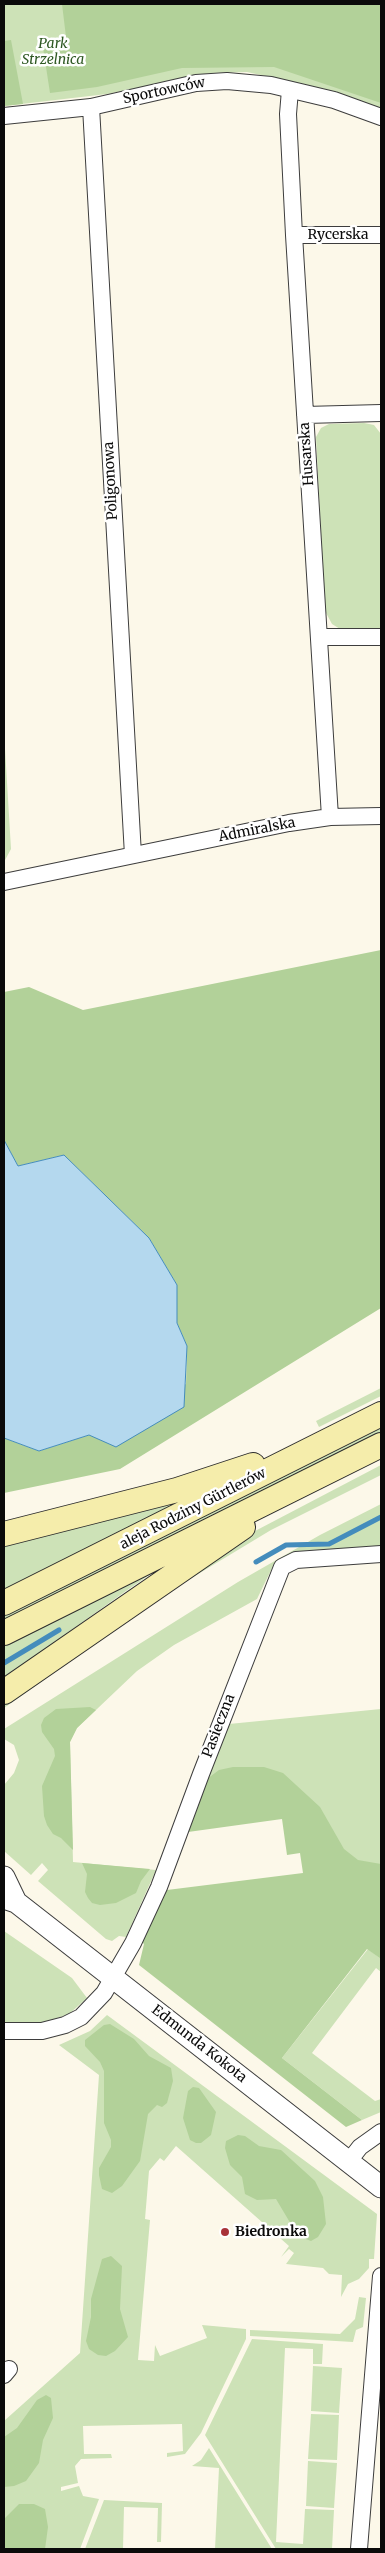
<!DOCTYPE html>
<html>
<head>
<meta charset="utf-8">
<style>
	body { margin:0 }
	#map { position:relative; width:385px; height:2553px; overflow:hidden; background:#fcf8e9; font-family:Merriweather,serif }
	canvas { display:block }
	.frame { position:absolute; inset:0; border:5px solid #0a0a0a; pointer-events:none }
</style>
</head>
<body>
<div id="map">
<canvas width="385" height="2553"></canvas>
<div class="frame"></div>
</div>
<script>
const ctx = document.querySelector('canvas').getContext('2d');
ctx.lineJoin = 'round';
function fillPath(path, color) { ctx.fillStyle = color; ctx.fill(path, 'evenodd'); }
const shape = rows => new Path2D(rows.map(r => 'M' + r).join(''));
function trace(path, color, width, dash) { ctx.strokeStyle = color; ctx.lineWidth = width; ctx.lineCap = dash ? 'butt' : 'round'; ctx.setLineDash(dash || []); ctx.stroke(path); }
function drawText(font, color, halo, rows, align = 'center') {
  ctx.font = font + ' Merriweather,serif'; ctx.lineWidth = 5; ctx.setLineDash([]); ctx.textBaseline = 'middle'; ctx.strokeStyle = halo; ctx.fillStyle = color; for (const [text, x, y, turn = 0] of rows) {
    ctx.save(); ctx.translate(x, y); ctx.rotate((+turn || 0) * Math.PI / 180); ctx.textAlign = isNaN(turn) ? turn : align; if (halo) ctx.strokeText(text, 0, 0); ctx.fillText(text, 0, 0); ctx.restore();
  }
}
fillPath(shape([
	[4,4,381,4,381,111,325,89,247,72,211,73,107,94,4,106],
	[364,423,374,425,381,434,381,629,340,629,332,624,325,611,316,437,321,428,329,424],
	[4,732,11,849,4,862],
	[381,1388,381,1396,319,1427,316,1421],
	[381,1424,381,1434,4,1624,4,1614],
	[381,1465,381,1475,271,1530,170,1591,4,1708,4,1698,236,1541],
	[213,1485,4,1592,4,1544],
	[381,1504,381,1547,301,1551,281,1558,274,1564,257,1599,174,1645,137,1671,77,1728,70,1742,73,1862,156,1870,126,1937,119,1936,112,1941,106,1939,38,1881,48,1870,42,1863,31,1875,4,1851,4,1785,14,1773,19,1760,14,1745,4,1739,4,1729,238,1582,320,1535],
	[161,1567,126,1591,4,1678,4,1644],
	[381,1709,381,1880,303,1821,207,1779,229,1724],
	[4,1931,72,1978,87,1998,69,2014,45,2022,4,2025],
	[368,1949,381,1959,381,1972,376,1968,312,2053,375,2101,381,2099,381,2112,362,2120,282,2058],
	[107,2015,377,2214,374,2259,369,2259,369,2268,359,2279,348,2284,341,2297,342,2275,329,2274,323,2268,286,2264,294,2253,289,2249,281,2257,289,2246,176,2146,164,2161,160,2158,149,2171,145,2219,150,2220,138,2360,154,2361,155,2345,160,2356,207,2338,202,2325,246,2329,246,2339,201,2433,185,2454,167,2457,167,2453,183,2451,182,2424,83,2426,84,2454,111,2454,112,2458,81,2459,75,2466,78,2483,61,2487,61,2491,79,2486,83,2496,99,2499,80,2549,4,2549,4,2421,80,2353,99,2075,59,2045,90,2031],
	[359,2297,366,2298,363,2327,356,2330,353,2342,250,2336,250,2330,340,2334,355,2319],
	[252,2339,323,2344,322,2364,313,2364,313,2349,285,2348,276,2542,303,2544,305,2509,334,2510,332,2549,276,2549,205,2435],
	[313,2366,342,2368,339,2413,311,2411],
	[311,2414,339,2415,337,2460,308,2459],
	[209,2448,272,2549,215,2549,219,2468,192,2466,201,2460],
	[308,2461,337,2463,334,2508,306,2506],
	[104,2500,162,2503,161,2542,157,2542,158,2508,124,2507,123,2549,85,2549]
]), '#cde2b7');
fillPath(shape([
	[62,4,381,4,381,103,274,67,182,68,97,87,50,93,42,41,66,37],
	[11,40,23,104,4,106,4,41],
	[381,950,381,1308,120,1469,4,1493,4,1438,39,1451,89,1435,186,1384,187,1346,177,1323,177,1285,149,1238,64,1155,18,1166,4,1140,4,992,29,987,83,1010],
	[90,1707,96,1710,77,1728,70,1742,73,1850,61,1838,53,1834,47,1825,44,1816,42,1786,55,1756,54,1749,42,1732,41,1725,44,1718,56,1709],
	[233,1767,264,1767,283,1773,320,1807,344,1849,358,1860,381,1864,381,1959,367,1949,282,2058,362,2120,346,2127,139,1965,144,1944,140,1940,163,1893,167,1890,303,1873,300,1853,287,1855,282,1819,188,1832,207,1779,219,1770],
	[82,1863,150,1869,141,1881,136,1893,116,1903,100,1905,92,1903,88,1898,85,1892,87,1874],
	[110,2024,134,2039,149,2056,171,2068,173,2081,167,2103,162,2107,157,2105,148,2114,140,2161,122,2186,112,2193,102,2189,99,2175,99,2168,111,2147,111,2140,104,2123,104,2071,100,2062,85,2046,85,2040,104,2025],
	[193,2087,199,2088,216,2112,211,2135,201,2143,196,2143,190,2140,183,2118,188,2091],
	[238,2135,245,2136,259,2146,281,2150,315,2181,323,2197,326,2224,318,2237,311,2241,298,2236,276,2199,257,2200,245,2194,242,2177,230,2165,225,2148,226,2141],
	[111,2256,122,2266,120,2309,128,2337,115,2351,106,2356,98,2355,89,2349,86,2341,91,2317,91,2299,102,2259],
	[46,2395,51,2398,53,2418,43,2440,39,2463,26,2481,14,2486,4,2487,4,2437,17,2428,37,2400],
	[19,2504,34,2504,45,2509,48,2527,45,2549,4,2549,4,2519]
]), '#b2d199');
const water = shape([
	[4,1140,18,1166,64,1155,149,1238,177,1285,177,1323,187,1346,184,1407,116,1447,89,1435,39,1451,4,1438,4,1140]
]);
fillPath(water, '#b4d8ee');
trace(water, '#448cbc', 1);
trace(shape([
	[256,1562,286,1545,329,1544,381,1517],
	[4,1663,59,1630]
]), '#448cbc', 5);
const minor = shape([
	[290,90,288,114,294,235,330,817],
	[91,107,133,855],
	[4,116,91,107,196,83,227,81,271,85,334,100,381,117],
	[294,235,381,235],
	[305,415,381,413],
	[319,637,381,637],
	[4,882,289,823,330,817,381,816],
	[4,2031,42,2031,65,2025,81,2017,104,1993,133,1943,159,1887,201,1774,282,1567,296,1560,381,1554],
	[349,2161,360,2147,381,2132],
	[4,2375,9,2369],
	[359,2549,381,2276]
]);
const tertiary = shape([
	[4,1877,16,1902],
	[4,1898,16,1902,381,2187]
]);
const secondary = shape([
	[4,1534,177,1490,253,1465],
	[4,1603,381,1414],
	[4,1633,381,1445],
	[4,1692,243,1527]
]);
trace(minor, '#3d3d3d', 18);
trace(tertiary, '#3d3d3d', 23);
trace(secondary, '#2c2c2c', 26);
trace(minor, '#fff', 16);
trace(tertiary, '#fff', 21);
trace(secondary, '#f5edab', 24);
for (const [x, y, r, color] of [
	[225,2232,5,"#a83339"]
]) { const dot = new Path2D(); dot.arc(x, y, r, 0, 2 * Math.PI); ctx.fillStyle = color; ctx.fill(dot); trace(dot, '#fff', 2); }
drawText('italic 14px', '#2e5823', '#fff', [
	["Park",53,44],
	["Strzelnica",53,60]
]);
drawText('14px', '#0a0a0a', '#fff', [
	["Sportowców",164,91,-12],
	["Rycerska",338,235],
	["Husarska",307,454,-94],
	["Poligonowa",111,481,-93],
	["Admiralska",257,830,-11],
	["aleja Rodziny Gürtlerów",193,1509,-27],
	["Pasieczna",219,1726,-69],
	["Edmunda Kokota",199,2044,38]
]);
drawText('bold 14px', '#0a0a0a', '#fff', [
	["Biedronka",235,2232]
], 'left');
</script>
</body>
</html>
